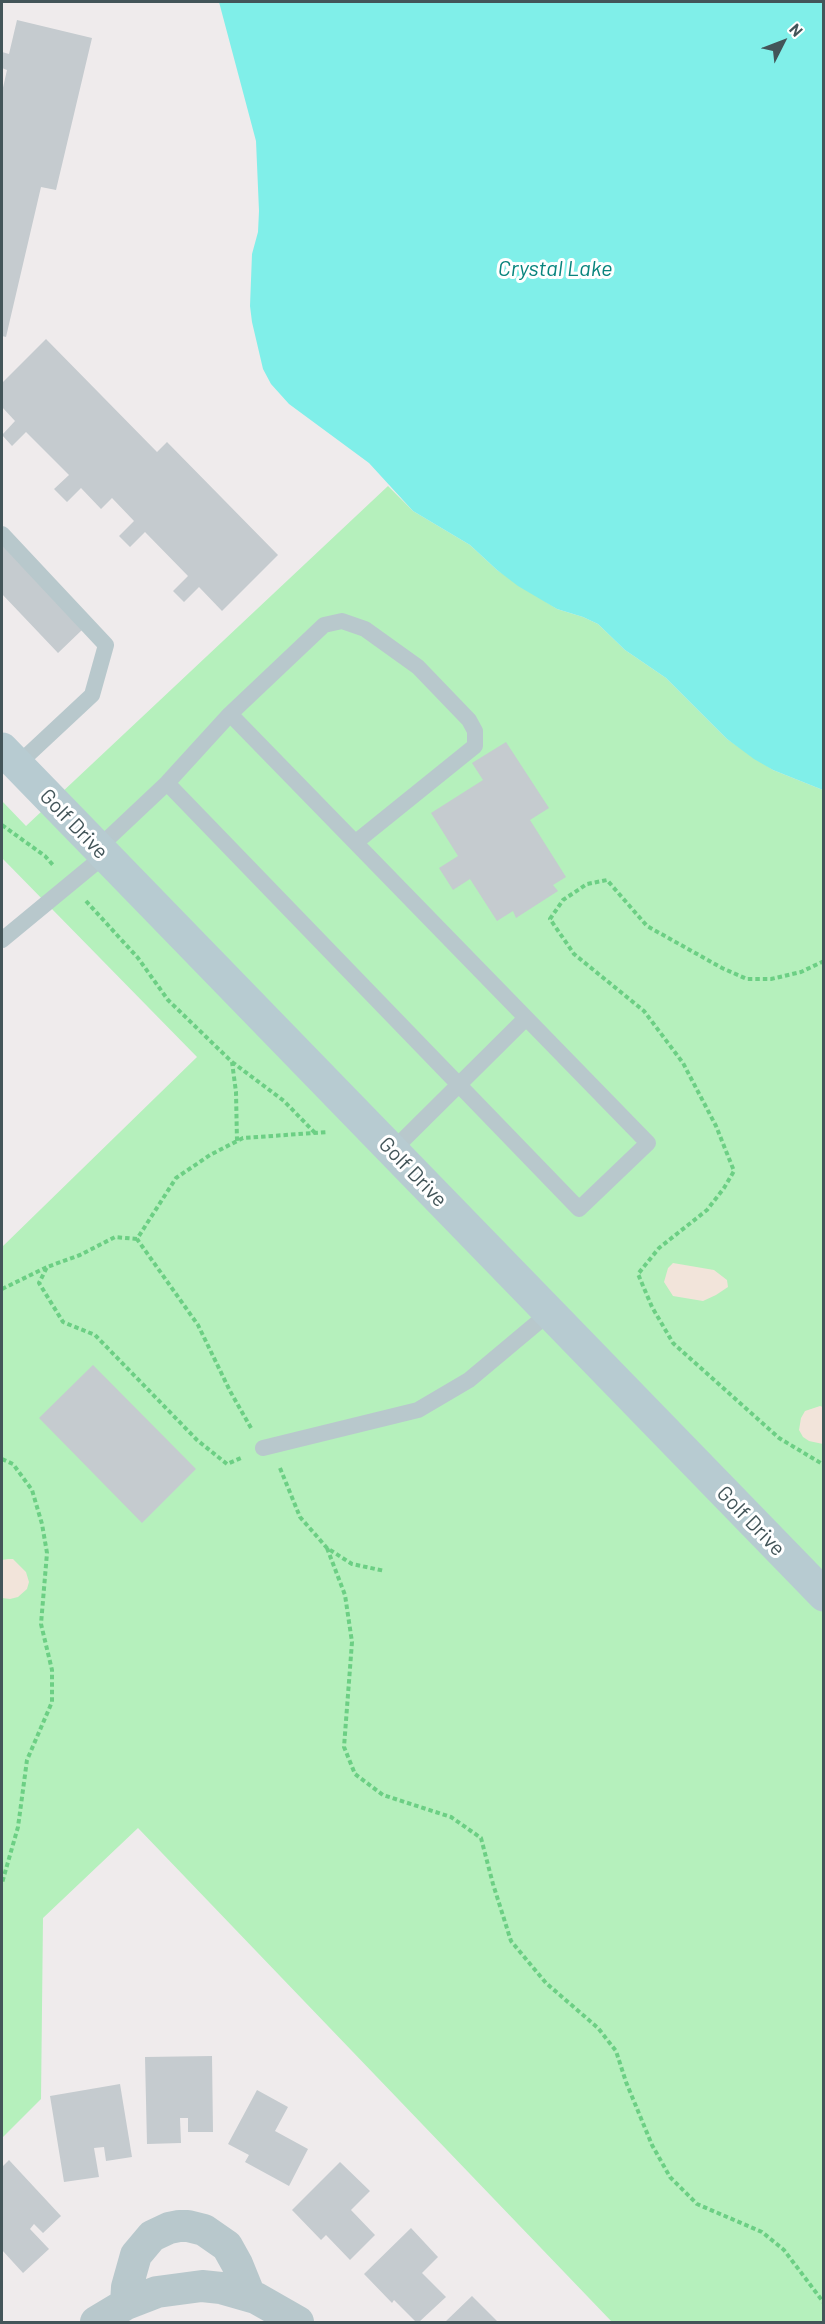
<!DOCTYPE html>
<html>
<head>
<meta charset="utf-8">
<style>
	body { margin:0 }
	#map { position:relative; width:825px; height:2324px; overflow:hidden; background:#efebec; font-family:Barlow,sans-serif }
	canvas { display:block }
	.frame { position:absolute; inset:0; border:3px solid #435559; pointer-events:none }
	.north { position:absolute; left:753px; top:12px; width:60px; height:60px; -webkit-text-stroke:4px #fff; paint-order:stroke; rotate:48deg; font-size:16px; font-weight:700; line-height:24px; text-align:center; color:#435559 }
	.north::after { content:''; display:block; margin:auto; width:21px; height:27px; background:#435559; clip-path:polygon(50% 0,100% 100%,50% 72%,0 100%) }
</style>
</head>
<body>
<div id="map">
<canvas width="825" height="2324"></canvas>
<div class="frame"></div>
<div class="north">N</div>
</div>
<script>
const ctx = document.querySelector('canvas').getContext('2d');
ctx.lineJoin = 'round';
function fillPath(path, color) { ctx.fillStyle = color; ctx.fill(path, 'evenodd'); }
const shape = rows => new Path2D(rows.map(r => 'M' + r).join(''));
function trace(path, color, width, dash) { ctx.strokeStyle = color; ctx.lineWidth = width; ctx.lineCap = dash ? 'butt' : 'round'; ctx.setLineDash(dash || []); ctx.stroke(path); }
function drawText(font, color, halo, rows, align = 'center') {
  ctx.font = font + ' Barlow,sans-serif'; ctx.lineWidth = 6; ctx.setLineDash([]); ctx.textBaseline = 'middle'; ctx.strokeStyle = halo; ctx.fillStyle = color; for (const [text, x, y, turn = 0] of rows) {
    ctx.save(); ctx.translate(x, y); ctx.rotate((+turn || 0) * Math.PI / 180); ctx.textAlign = isNaN(turn) ? turn : align; if (halo) ctx.strokeText(text, 0, 0); ctx.fillText(text, 0, 0); ctx.restore();
  }
}
fillPath(shape([
	[388,486,413,511,470,545,497,570,557,609,583,617,598,624,625,650,666,678,727,739,773,770,823,790,823,2322,612,2322,138,1828,43,1918,41,2099,2,2138,2,1247,197,1057,2,858,2,801,26,826]
]), '#b5f0bc');
fillPath(shape([
	[673,1263,714,1270,727,1280,728,1287,716,1295,703,1301,673,1296,664,1282,668,1268],
	[820,1406,823,1407,823,1444,809,1441,803,1437,799,1430,801,1418,805,1411],
	[8,1559,13,1559,26,1572,29,1582,27,1589,18,1597,10,1599,2,1598,2,1560]
]), '#f2e4da');
fillPath(shape([
	[219,2,823,2,823,790,773,770,754,759,727,739,666,678,625,650,598,624,583,617,557,609,518,586,497,570,470,545,413,511,369,463,289,404,271,384,263,369,252,322,250,306,252,254,258,232,259,211,256,141]
]), '#80efe9');
fillPath(shape([
	[17,20,92,38,56,190,41,187,6,337,2,336,2,92,7,70,2,68,2,52,9,54],
	[46,339,157,452,167,442,278,555,222,611,199,587,184,602,173,591,188,576,145,532,130,547,119,536,134,521,112,498,101,509,81,488,67,502,54,489,69,475,26,432,12,446,2,435,15,421,2,407,2,383],
	[2,545,83,629,58,653,2,594],
	[506,742,549,808,530,820,566,877,553,885,558,891,516,918,513,911,497,921,470,879,453,890,439,868,458,856,431,813,483,780,472,763],
	[93,1365,196,1469,142,1523,39,1418],
	[212,2056,213,2132,188,2132,188,2118,180,2118,181,2143,147,2144,145,2057],
	[120,2084,132,2157,106,2161,104,2147,94,2148,99,2177,64,2182,50,2096],
	[257,2090,288,2107,275,2131,308,2149,289,2186,245,2162,249,2155,228,2144],
	[9,2160,61,2216,43,2233,34,2224,30,2229,49,2249,23,2273,2,2250,2,2167],
	[340,2162,370,2191,351,2210,375,2235,350,2260,326,2235,321,2240,292,2210],
	[411,2228,438,2257,422,2273,446,2297,419,2322,416,2322,394,2300,392,2303,364,2274],
	[472,2296,498,2322,445,2322]
]), '#c5cbcf');
trace(shape([
	[2,825,45,856,53,865],
	[86,901,138,958,168,1000,232,1062,236,1092,237,1141],
	[824,961,801,972,771,979,747,979,722,968,647,926,607,880,587,884,563,900,550,919,574,954,644,1011,683,1063,716,1126,734,1171,724,1188,707,1210,659,1248,638,1274,652,1307,673,1343,779,1438,824,1465],
	[232,1062,284,1101,315,1133],
	[137,1239,115,1237,80,1255,47,1267,39,1283,63,1322,95,1335,197,1440,227,1464,241,1458],
	[2,1289,47,1267],
	[251,1428,230,1391,198,1325,137,1239,176,1178,210,1155,243,1138,328,1132],
	[2,1459,13,1464,32,1490,42,1524,47,1553,41,1624,52,1670,52,1702,27,1760,18,1827,2,1883],
	[280,1468,300,1517,327,1548,352,1564,385,1571],
	[327,1548,345,1595,352,1642,344,1747,355,1774,383,1795,451,1817,481,1838,493,1884,511,1941,546,1983,598,2028,616,2051,626,2082,652,2145,670,2177,697,2204,762,2232,784,2250,824,2303]
]), '#6ccf84', 4, [4.5, 3]);
trace(shape([
	[2,534,106,645,92,695,17,765],
	[167,783,579,1209,648,1143,230,714],
	[98,848,167,783,230,714,324,625,342,621,365,629,418,667,469,720,475,731,475,746,356,842],
	[2,940,105,855],
	[392,1151,526,1018],
	[263,1448,418,1410,469,1380,549,1313]
]), '#b8c8cc', 16);
trace(shape([
	[126,2304,127,2287,136,2255,152,2236,169,2228,179,2226,188,2226,204,2230,227,2246,237,2264,250,2296],
	[96,2322,126,2304,157,2292,202,2286,221,2288,256,2298,298,2322]
]), '#b8c8cc', 32);
trace(shape([
	[2,749,824,1595]
]), '#b7cbd1', 33);
drawText('21px', '#435559', '#fff', [
	["Golf Drive",74,824,46],
	["Golf Drive",413,1172,46],
	["Golf Drive",751,1521,46]
]);
drawText('italic 22px', '#08847d', '#fff', [
	["Crystal Lake",555,269]
]);
</script>
</body>
</html>
